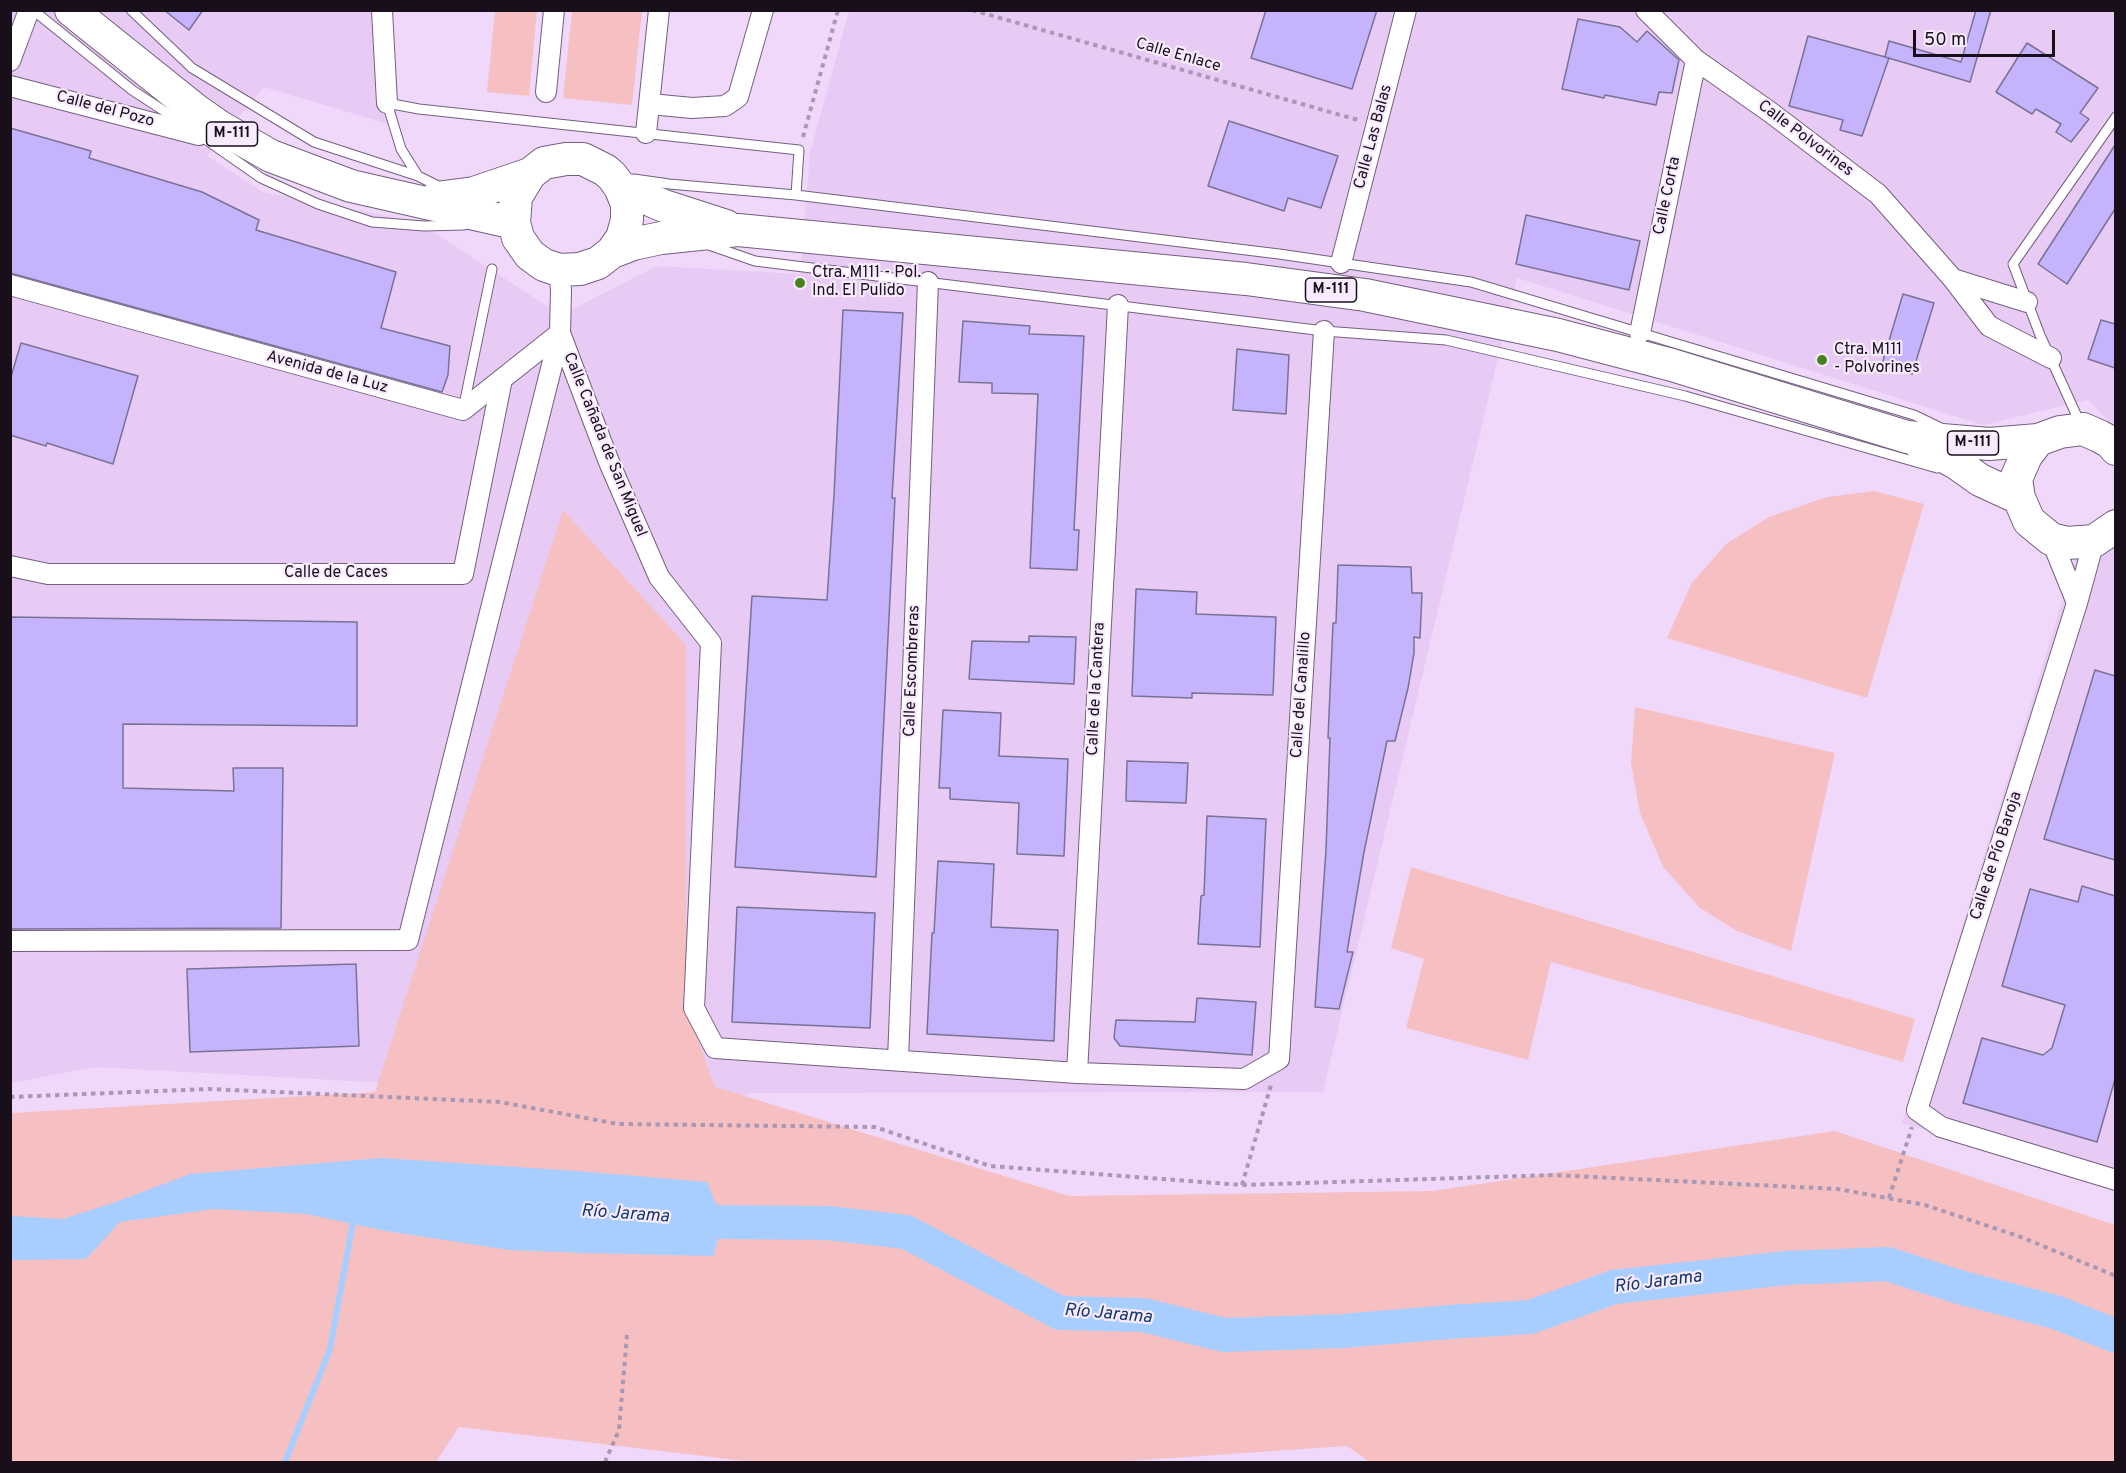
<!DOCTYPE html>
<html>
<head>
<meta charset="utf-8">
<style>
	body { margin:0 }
	#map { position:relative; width:2126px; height:1473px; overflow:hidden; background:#f0d8fb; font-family:Overpass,sans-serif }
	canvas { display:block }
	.frame { position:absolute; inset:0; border:12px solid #180f1b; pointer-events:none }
	.scale { position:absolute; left:1913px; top:30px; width:142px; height:27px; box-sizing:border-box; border:3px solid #180f1b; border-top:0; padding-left:8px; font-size:18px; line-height:21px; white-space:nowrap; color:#180f1b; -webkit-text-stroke:4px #f8eaff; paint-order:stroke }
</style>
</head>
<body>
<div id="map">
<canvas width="2126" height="1473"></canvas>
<div class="frame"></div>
<div class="scale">50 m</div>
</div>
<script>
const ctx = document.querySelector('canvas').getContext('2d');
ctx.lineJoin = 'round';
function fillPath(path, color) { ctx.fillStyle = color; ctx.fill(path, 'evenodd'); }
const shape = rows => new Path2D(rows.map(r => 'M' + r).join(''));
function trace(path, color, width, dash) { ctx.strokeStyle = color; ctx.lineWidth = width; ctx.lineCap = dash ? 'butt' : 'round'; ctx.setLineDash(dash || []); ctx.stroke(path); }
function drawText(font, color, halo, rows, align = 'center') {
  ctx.font = font + ' Overpass,sans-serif'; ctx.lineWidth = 4.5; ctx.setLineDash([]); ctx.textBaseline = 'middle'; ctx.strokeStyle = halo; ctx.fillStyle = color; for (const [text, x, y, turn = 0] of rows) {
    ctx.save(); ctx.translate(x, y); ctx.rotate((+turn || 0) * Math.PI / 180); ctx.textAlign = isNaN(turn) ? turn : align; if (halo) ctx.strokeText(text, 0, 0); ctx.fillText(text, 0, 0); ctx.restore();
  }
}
fillPath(shape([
	[11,11,391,11,398,127,264,87,207,156,263,192,418,222,561,315,657,266,800,274,810,153,849,11,2115,11,2115,428,2088,400,1983,425,1517,278,1323,1092,749,1093,718,1124,533,1091,95,1067,11,1083],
	[2115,542,2115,1186,1902,1123,2077,553]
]), '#e7cbf4');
fillPath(shape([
	[495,11,537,11,529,96,487,92],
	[572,11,642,11,632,105,563,98],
	[1874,491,1924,504,1867,698,1667,638,1691,584,1726,544,1769,517,1827,497],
	[563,510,686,645,686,1007,715,1087,1069,1196,1432,1191,1835,1131,2115,1225,2115,1462,1370,1462,1347,1446,1113,1462,753,1462,459,1427,436,1462,11,1462,11,1113,375,1092],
	[1635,707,1835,753,1791,951,1737,931,1700,908,1663,867,1640,813,1631,763],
	[1411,867,1915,1019,1903,1062,1551,962,1528,1060,1406,1028,1424,959,1391,948]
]), '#f6c0c2');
fillPath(shape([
	[382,1158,578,1171,707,1182,723,1222,713,1256,581,1253,509,1250,386,1231,306,1214,214,1209,120,1222,86,1259,11,1260,11,1216,63,1219,113,1203,190,1174]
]), '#a8ceff');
trace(shape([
	[285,1462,330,1349,354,1216]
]), '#a8ceff', 6);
trace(shape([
	[677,1219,723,1222,828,1223,906,1232,1060,1313,1143,1315,1224,1335,1343,1331,1449,1322,1530,1317,1614,1287,1786,1268,1887,1264,1959,1287,2055,1312,2116,1336]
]), '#a8ceff', 34);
const building = shape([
	[164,10,203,10,189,30,164,10],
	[1266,10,1377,10,1352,89,1251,58,1266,10],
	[1976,10,1991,10,1970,82,1885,57,1889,41,1961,62,1976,10],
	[1578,19,1620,27,1637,42,1647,31,1679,60,1672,93,1659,92,1656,105,1605,95,1604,98,1562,89,1578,19],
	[1808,36,1889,58,1862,136,1840,130,1843,120,1789,106,1808,36],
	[2027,43,2098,88,2080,113,2089,119,2071,142,2056,132,2061,124,2036,109,2032,114,1996,92,2027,43],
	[1229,121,1338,156,1321,208,1288,198,1284,211,1208,186,1229,121],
	[10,128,91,151,89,158,202,192,259,220,256,230,396,272,381,328,450,346,448,375,442,392,10,273,10,128],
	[2115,145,2115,209,2067,284,2038,264,2115,145],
	[1526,215,1640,241,1629,290,1516,264,1526,215],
	[1903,294,1934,303,1912,374,1882,364,1903,294],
	[843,310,903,313,892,498,895,498,876,877,735,867,752,596,827,600,834,495,843,310],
	[2101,320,2115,324,2115,368,2088,359,2101,320],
	[963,321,1030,326,1029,334,1084,336,1074,530,1079,530,1077,570,1030,568,1038,394,992,393,992,383,959,382,963,321],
	[21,343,138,376,113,464,47,443,46,446,10,435,10,380,21,343],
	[1237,349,1289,355,1286,414,1233,410,1237,349],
	[1338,565,1411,567,1412,593,1422,593,1420,638,1414,637,1414,653,1408,688,1395,741,1387,741,1364,852,1347,952,1353,952,1339,1009,1315,1007,1326,850,1330,738,1328,738,1333,623,1336,623,1338,565],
	[1136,589,1197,592,1196,614,1276,617,1273,695,1192,693,1192,698,1132,696,1136,589],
	[10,617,357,622,357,726,123,724,123,788,234,791,233,768,283,768,281,928,10,929,10,617],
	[1029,636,1076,637,1074,684,969,679,972,641,1029,642,1029,636],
	[2095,670,2115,676,2115,860,2044,839,2095,670],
	[943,710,1001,713,999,756,1068,759,1064,856,1017,854,1019,803,950,799,950,788,939,788,943,710],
	[1127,761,1188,763,1186,803,1126,801,1127,761],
	[1207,816,1266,819,1260,947,1198,944,1201,896,1204,895,1207,816],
	[938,861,994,864,991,927,1058,930,1054,1041,927,1034,932,933,934,933,938,861],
	[2082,886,2115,896,2115,1079,2097,1142,1963,1103,1982,1038,2043,1055,2052,1048,2065,1005,2002,986,2030,889,2078,902,2082,886],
	[737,907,875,913,870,1028,732,1022,737,907],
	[356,964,359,1046,190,1052,187,969,356,964],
	[1197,998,1256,1002,1252,1055,1120,1046,1114,1038,1116,1020,1195,1022,1197,998]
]);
fillPath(building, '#c5b3fe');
trace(building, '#797294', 1.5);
const lane = shape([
	[33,10,132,90,184,124],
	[131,10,192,68,314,142,418,176,442,188],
	[198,134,261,178,318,204,372,222,424,226,464,225],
	[418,176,401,149,387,103,419,109,799,150,796,195],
	[634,179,669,184,796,195,1279,254,1471,282,1914,415,1941,428],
	[706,244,755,261,1324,331,1446,340,1685,396,1937,468],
	[464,405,492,269],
	[2080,423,2040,335,2013,264,2116,117]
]);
const street = shape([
	[382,10,387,103],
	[1646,10,1696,60,1770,112,1878,194,1953,279,1989,326,2051,358],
	[10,61,29,10],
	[10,86,199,135],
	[546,92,554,10],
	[650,104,692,108,725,106,738,97,763,10],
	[646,133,659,10],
	[1341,263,1406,10],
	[1953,279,2027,302],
	[10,285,463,410,560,333,561,290,559,270],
	[1640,333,1696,60],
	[2051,539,2077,603],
	[2094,541,2077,603,1917,1110,1941,1127,2116,1180],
	[10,566,48,574,463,574,502,379],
	[10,941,408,940,560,333,609,462,659,577,711,643,694,1008,715,1048,1077,1073,1244,1079,1279,1059,1324,331],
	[898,1060,928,282],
	[1077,1073,1118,305]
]);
const primary = shape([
	[71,10,197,111,220,127,271,156,351,186,514,223],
	[530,174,516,197,514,223,516,230,518,238,530,255,544,265,559,270,580,269,598,263,612,252,633,244,661,238,738,230,1246,279,1365,295,1558,335,1672,365,1907,437,1989,444,2038,440,2060,432,2083,429,2099,436,2110,442,2116,449],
	[620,187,664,206,726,226],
	[436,198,474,193,530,174,544,163,566,159,583,159,605,170,612,176,620,187,627,204,627,220,622,238,612,252],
	[2038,440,2026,456,2016,479,2019,498,2029,521,2051,539,2067,543,2094,541,2116,526],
	[1919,443,1956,463,1980,480,2019,498]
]);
trace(lane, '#745f7e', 11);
trace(street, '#745f7e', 22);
trace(primary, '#745f7e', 34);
trace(shape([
	[972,10,1358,120],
	[803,137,838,10],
	[10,1097,209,1089,500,1102,618,1124,875,1127,990,1166,1242,1185,1553,1175,1838,1189,1925,1205,2021,1237,2116,1276],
	[1242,1185,1271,1085],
	[1889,1198,1912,1127],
	[605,1462,619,1430,627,1335]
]), '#aa97b3', 4, [4.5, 4.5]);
trace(lane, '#fff', 9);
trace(street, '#fff', 20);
trace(primary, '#fff', 32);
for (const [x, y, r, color] of [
	[800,283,6,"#48821e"],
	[1822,360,6,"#48821e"]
]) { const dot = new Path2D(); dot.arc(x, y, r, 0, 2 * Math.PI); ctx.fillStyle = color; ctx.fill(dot); trace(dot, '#f8eaff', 2); }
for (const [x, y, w] of [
	[232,134,51],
	[1331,290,51],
	[1973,443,51]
]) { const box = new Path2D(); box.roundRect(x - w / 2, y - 12, w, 24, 4.5); ctx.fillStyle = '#f8eaff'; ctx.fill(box); trace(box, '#180f1b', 1.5); }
drawText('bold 15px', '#180f1b', null, [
	["M-111",232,134],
	["M-111",1331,290],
	["M-111",1973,443]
]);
drawText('16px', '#180f1b', '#f8eaff', [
	["Calle Enlace",1178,56,16],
	["Calle del Pozo",105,110,15],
	["Calle Las Balas",1374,137,-75],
	["Calle Polvorines",1805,139,37],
	["Calle Corta",1668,196,-78],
	["Avenida de la Luz",327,373,15],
	["Calle Cañada de San Miguel",604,445,68],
	["Calle de Caces",336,574],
	["Calle Escombreras",913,671,-88],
	["Calle de la Cantera",1097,689,-87],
	["Calle del Canalillo",1302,695,-86],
	["Calle de Pío Baroja",1997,856,-72]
]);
drawText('16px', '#180f1b', '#f8eaff', [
	["Ctra. M111 - Pol.",812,274],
	["Ind. El Pulido",812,292],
	["Ctra. M111",1834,351],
	["- Polvorines",1834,369]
], 'left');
drawText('italic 18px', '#0e386a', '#f8eaff', [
	["Río Jarama",625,1215,4],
	["Río Jarama",1658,1283,-7],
	["Río Jarama",1108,1315,5]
]);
</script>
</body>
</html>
